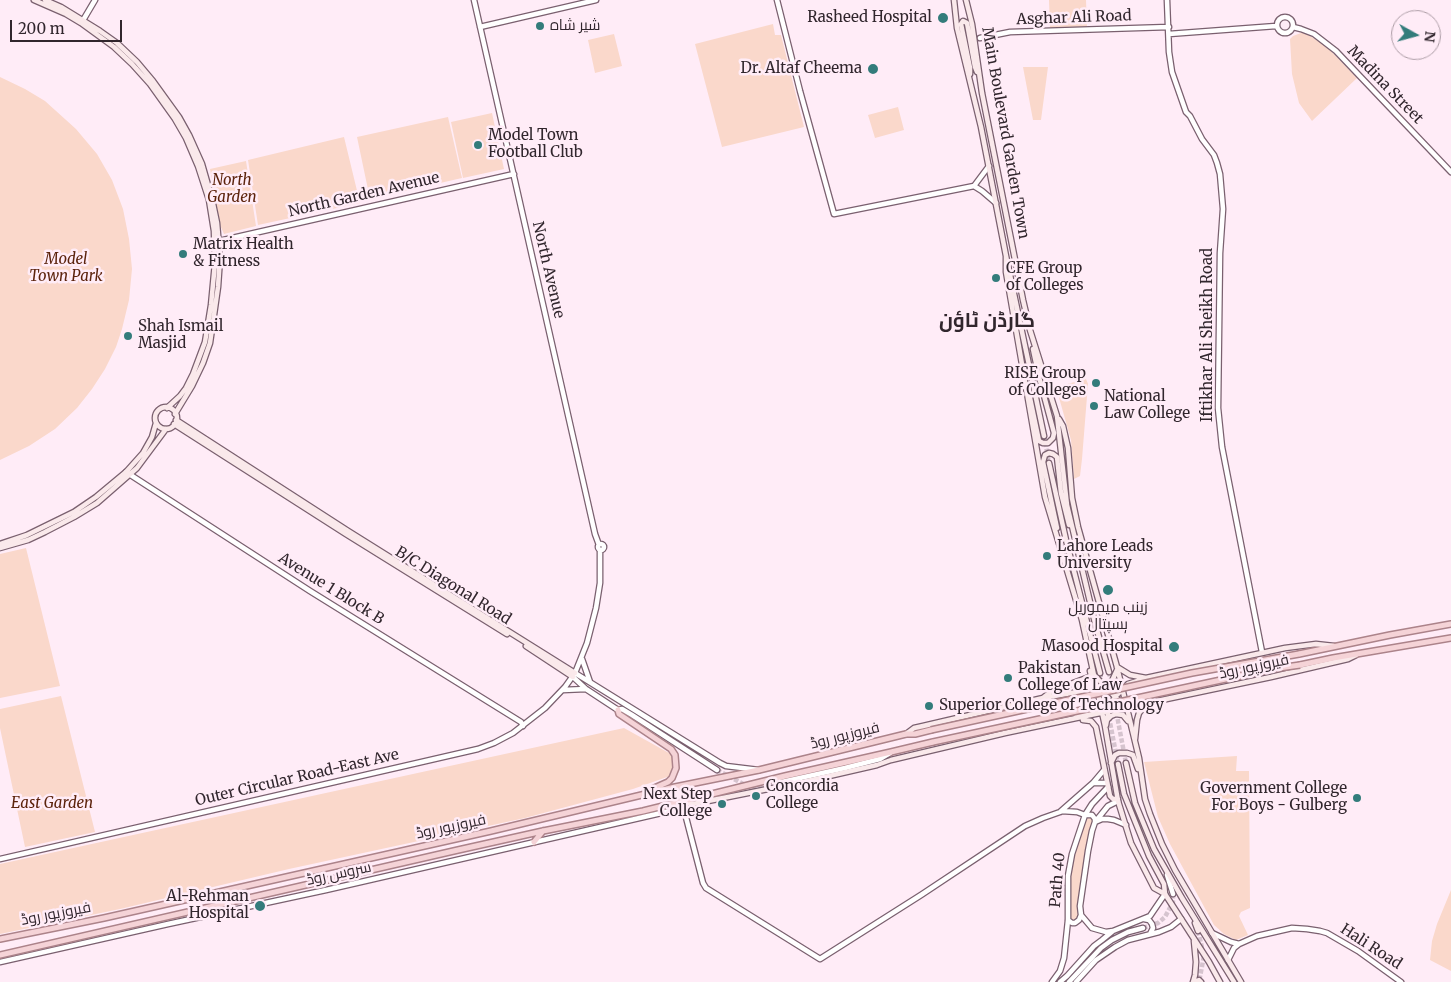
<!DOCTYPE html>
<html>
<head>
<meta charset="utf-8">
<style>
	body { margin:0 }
	#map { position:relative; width:1451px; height:982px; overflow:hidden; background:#ffecf7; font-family:Merriweather,serif }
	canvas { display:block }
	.north { position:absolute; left:1391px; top:10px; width:50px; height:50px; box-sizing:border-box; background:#ffecf7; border:1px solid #ad9da6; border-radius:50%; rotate:97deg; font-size:14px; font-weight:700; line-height:20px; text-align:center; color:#31262d }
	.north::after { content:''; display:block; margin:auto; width:18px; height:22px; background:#337c7b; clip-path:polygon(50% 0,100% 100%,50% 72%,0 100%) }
	.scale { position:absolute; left:10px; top:20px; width:112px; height:22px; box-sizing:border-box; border:2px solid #31262d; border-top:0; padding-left:6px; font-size:15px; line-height:18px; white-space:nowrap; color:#31262d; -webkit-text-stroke:4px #ffecf7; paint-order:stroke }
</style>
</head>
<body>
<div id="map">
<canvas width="1451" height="982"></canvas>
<div class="north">N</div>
<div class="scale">200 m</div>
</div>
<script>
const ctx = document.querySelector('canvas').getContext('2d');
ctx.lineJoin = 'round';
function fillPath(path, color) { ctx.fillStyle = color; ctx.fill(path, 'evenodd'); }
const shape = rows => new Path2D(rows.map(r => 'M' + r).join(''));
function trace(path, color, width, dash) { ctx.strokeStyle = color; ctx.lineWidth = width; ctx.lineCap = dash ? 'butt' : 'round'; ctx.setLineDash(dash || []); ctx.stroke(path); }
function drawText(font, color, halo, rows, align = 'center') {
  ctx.font = font + ' Merriweather,Cairo,serif'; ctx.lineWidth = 5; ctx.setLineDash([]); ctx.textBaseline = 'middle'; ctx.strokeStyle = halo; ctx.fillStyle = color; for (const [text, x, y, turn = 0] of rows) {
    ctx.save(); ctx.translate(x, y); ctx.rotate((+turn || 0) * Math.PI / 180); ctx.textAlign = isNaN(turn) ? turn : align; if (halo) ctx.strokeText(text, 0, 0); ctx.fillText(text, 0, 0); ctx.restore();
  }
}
fillPath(shape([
	[1049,0,1086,0,1087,27,1050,28],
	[773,24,775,35,781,35,804,127,722,147,695,44],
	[1301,33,1305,33,1325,45,1357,78,1312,121,1299,103,1292,74,1290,39,1293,36],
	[614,34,622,66,595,73,588,40],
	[1023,67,1048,67,1041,120,1033,120],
	[0,77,25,89,45,101,76,129,97,154,112,180,123,209,129,239,132,269,129,300,122,329,116,347,105,369,92,389,77,408,55,429,29,446,0,460],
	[898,107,904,130,875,138,868,115],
	[492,113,504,169,463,178,451,122],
	[448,117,462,178,370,199,357,137],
	[344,137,360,203,258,225,248,160],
	[246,161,256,226,224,234,220,225,210,169],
	[1086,379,1088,384,1082,459,1080,476,1074,479,1071,440,1056,387],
	[26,548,60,686,0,698,0,554],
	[61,696,95,832,25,847,0,728,0,709],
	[624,728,669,753,674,760,670,776,633,789,525,818,289,869,120,909,0,934,0,864],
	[1237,756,1236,771,1249,771,1250,908,1241,912,1239,916,1248,935,1236,940,1224,934,1214,925,1170,844,1158,817,1144,762],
	[1085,815,1094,816,1080,910,1077,923,1068,920,1070,865],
	[1451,890,1451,971,1430,960,1432,941,1437,924]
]), '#fad8cb');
trace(shape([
	[717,770,749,787,756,787,782,782],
	[1143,928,1158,923,1165,917,1173,902,1173,894]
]), '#d6c4cf', 4.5, [4.5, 2]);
trace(shape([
	[1044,436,1049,463],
	[1109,672,1113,693],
	[1100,673,1107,707],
	[1114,700,1126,763],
	[1109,717,1118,764],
	[1198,931,1204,956,1199,982]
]), '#d6c4cf', 4.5, [4.5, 2]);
const tertiary = shape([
	[474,0,595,534,599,545],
	[777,0,800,91,834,214,974,186,989,166],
	[1167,0,1169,52,1172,72,1186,112,1190,116,1202,139,1214,155,1217,163,1220,174,1223,209,1220,253,1218,408,1222,447,1262,652],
	'1277 25a8 8 0 1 1 16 0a8 8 0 1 1-16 0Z',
	[82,22,95,0],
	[480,27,596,0],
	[1293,27,1301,29,1314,34,1336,51,1451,172],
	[1169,34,1276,26],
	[980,38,1010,32,1169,27],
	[974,186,982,191,996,203],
	[219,241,514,174],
	[126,472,310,591,521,722,523,726],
	'598 547a3 3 0 1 1 6 0a3 3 0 1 1-6 0Z',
	[582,659,590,682],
	[575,673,720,763,726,766,759,770],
	[573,677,586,689,618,710,622,709,632,715,717,770],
	[563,690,586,689],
	[782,782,845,768,880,759,890,753],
	[1093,783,1107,783],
	[682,802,703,883,706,888,820,959,921,895,1025,826,1043,818,1060,812,1093,783,1104,770],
	[1062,811,1077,812,1085,815,1092,815,1095,819,1095,822,1102,819,1108,819,1114,820,1126,825],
	[0,859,478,749,494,743,513,733,545,708,565,687,575,673,587,643,596,608,600,583,600,550],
	[1167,875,1173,894],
	[1144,919,1149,920,1152,924,1153,928,1150,934],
	[1068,920,1072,923,1075,923,1079,920,1081,915],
	[1113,931,1106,932,1092,928,1081,915,1080,906,1088,851,1092,831,1095,822,1108,806,1118,801],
	[1212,933,1231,942,1239,944,1257,936,1292,928,1307,929,1320,931,1327,933,1358,951,1401,982],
	[1228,960,1234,948,1239,944],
	[0,962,168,924,326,890,683,808],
	[1052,982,1060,971,1064,958,1068,920,1068,876,1072,854,1085,815,1092,804,1108,787],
	[1060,982,1067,976,1094,946,1102,940,1113,931,1150,916,1165,894],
	[1069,982,1101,948,1112,940,1128,932,1143,928],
	[1076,982,1096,960,1115,947,1128,940,1159,932,1171,927,1181,919]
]);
const secondary = shape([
	[34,0,66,14,81,23,114,47,132,64,150,84,175,119,186,138,198,166,209,200,214,231,215,263,211,305,205,342,193,374,186,388,180,396,167,408],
	[45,0,61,7,100,31,117,43,137,62,153,81,179,117,189,135,202,164,212,199,217,223,220,258,218,287,210,343,203,363,192,386,175,414],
	[954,0,957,28,981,127,1006,256,1044,436],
	[966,0,972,24,982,93,1023,300,1030,330,1057,416,1067,505,1095,623,1109,672],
	[970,74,970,68,961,24,963,21,967,23,975,67,977,72],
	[1006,256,1006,272,1045,497,1082,620,1105,726,1118,801,1131,843,1154,888,1165,894,1209,962,1220,982],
	[1030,398,1039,441,1043,443,1048,443,1053,438,1054,433,1039,377,1033,349],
	'155 418a11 11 0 1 1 22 0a11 11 0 1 1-22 0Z',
	[1059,419,1063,426,1068,448,1072,498,1078,527,1117,667,1139,758,1145,799,1150,814,1162,844,1175,870,1241,982],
	[176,420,348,531,575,673],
	[174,424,346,534,507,634],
	[1049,463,1066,540,1100,673],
	[1057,528,1043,462,1045,455,1049,453,1053,454,1057,457,1061,493,1069,525],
	[0,544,27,535,74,512,96,497,126,472,143,453,152,437,156,423],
	[0,548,28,540,45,532,74,517,97,503,137,468,166,429],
	[526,646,573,677],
	[1117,667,1130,675,1146,678,1285,648,1316,644,1334,646],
	[1094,675,1122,704],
	[1044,697,1052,691,1089,677,1091,675,1090,671],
	[1087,714,1093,712,1101,705,1117,670],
	[1108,719,1111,716,1116,714,1123,715,1128,721],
	[1083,720,1091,721,1096,727,1110,796,1113,799,1118,799],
	[1106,725,1109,708,1115,697,1128,684,1144,679],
	[906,734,914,728,923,726,1043,698,1077,692,1084,695,1087,710,1084,713,1076,717],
	[1135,739,1137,720,1139,713,1147,703],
	[1111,763,1115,755,1119,753,1127,753,1133,755,1138,769],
	[1126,763,1135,803,1154,849,1182,898,1234,982],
	[1118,764,1124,794,1149,856,1164,884,1165,894],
	[683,802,693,804,803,782,877,765,891,760,1005,733,1271,677,1348,659,1356,655],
	[1195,923,1198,931],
	[1193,982,1195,975,1196,962,1194,941],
	[1194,982,1199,980,1201,982]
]);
const primary = shape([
	[1299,654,1390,635,1451,624],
	[1300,665,1333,658,1451,638],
	[618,710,619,714,671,749,675,755,676,768,672,778,668,782,650,790],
	[534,842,543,831],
	[0,939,104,918,491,831,675,787,759,770,906,734,915,734,931,730],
	[0,955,458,850,543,831,643,811,785,776,891,752,933,742]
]);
trace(tertiary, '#7a606f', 7);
trace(secondary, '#7a606f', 7);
trace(primary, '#ac838a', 8);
trace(tertiary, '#fff', 4.5);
trace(secondary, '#fae9eb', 4.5);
trace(primary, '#f5d3d7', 5);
const primaryBridge = shape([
	[931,730,1192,673,1299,654],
	[933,742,1272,669,1300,665]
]);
trace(primaryBridge, '#ac838a', 8, []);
trace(primaryBridge, '#f5d3d7', 5);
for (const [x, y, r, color] of [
	[943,18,6,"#337c7b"],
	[540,26,5,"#337c7b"],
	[873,69,6,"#337c7b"],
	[478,145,5,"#337c7b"],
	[183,254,5,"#337c7b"],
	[996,278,5,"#337c7b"],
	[128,336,5,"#337c7b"],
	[1096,383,5,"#337c7b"],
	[1094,406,5,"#337c7b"],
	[1047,556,5,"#337c7b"],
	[1108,590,6,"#337c7b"],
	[1174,647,6,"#337c7b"],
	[1008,678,5,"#337c7b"],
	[929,706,5,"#337c7b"],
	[756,796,5,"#337c7b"],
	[1357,798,5,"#337c7b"],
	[722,804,5,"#337c7b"],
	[260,906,6,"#337c7b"]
]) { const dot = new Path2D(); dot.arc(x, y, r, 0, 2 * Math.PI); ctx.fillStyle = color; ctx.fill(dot); trace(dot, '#ffecf7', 2); }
drawText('15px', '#31262d', '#ffecf7', [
	["Rasheed Hospital",932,18,"right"],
	["شیر شاہ",550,26],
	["Dr. Altaf Cheema",862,69,"right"],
	["Model Town",488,136],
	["Football Club",488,153],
	["Matrix Health",193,245],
	["& Fitness",193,262],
	["CFE Group",1006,269],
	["of Colleges",1006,286],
	["Shah Ismail",138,327],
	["Masjid",138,344],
	["RISE Group",1086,374,"right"],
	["of Colleges",1086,391,"right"],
	["National",1104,397],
	["Law College",1104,414],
	["Lahore Leads",1057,547],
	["University",1057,564],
	["زینب میموریل",1108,608,"center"],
	["ہسپتال",1108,625,"center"],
	["Masood Hospital",1163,647,"right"],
	["Pakistan",1018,669],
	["College of Law",1018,686],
	["Superior College of Technology",939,706],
	["Concordia",766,787],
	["College",766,804],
	["Government College",1347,789,"right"],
	["For Boys - Gulberg",1347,806,"right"],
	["Next Step",712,795,"right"],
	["College",712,812,"right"],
	["Al-Rehman",249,897,"right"],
	["Hospital",249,914,"right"]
], 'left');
drawText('15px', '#31262d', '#ffecf7', [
	["Asghar Ali Road",1074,18,-2],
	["Madina Street",1385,85,46],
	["Main Boulevard Garden Town",1005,133,80],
	["North Garden Avenue",364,195,-13],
	["North Avenue",548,270,77],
	["Iftikhar Ali Sheikh Road",1208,335,-90],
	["B/C Diagonal Road",453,586,32],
	["Avenue 1 Block B",331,589,32],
	["فیروزپور روڈ",1254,667,-12],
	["فیروزپور روڈ",845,736,-14],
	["Outer Circular Road-East Ave",297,778,-13],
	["فیروزپور روڈ",451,827,-12],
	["سروس روڈ",339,874,-12],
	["Path 40",1058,880,-85],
	["فیروزپور روڈ",56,914,-11],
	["Hali Road",1371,947,33]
]);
drawText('italic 15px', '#5c230c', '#ffecf7', [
	["North",232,181],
	["Garden",232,198],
	["Model",66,260],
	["Town Park",66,277],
	["East Garden",52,804]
]);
drawText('bold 20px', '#31262d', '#ffecf7', [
	["گارڈن ٹاؤن",987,321]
]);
</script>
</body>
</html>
